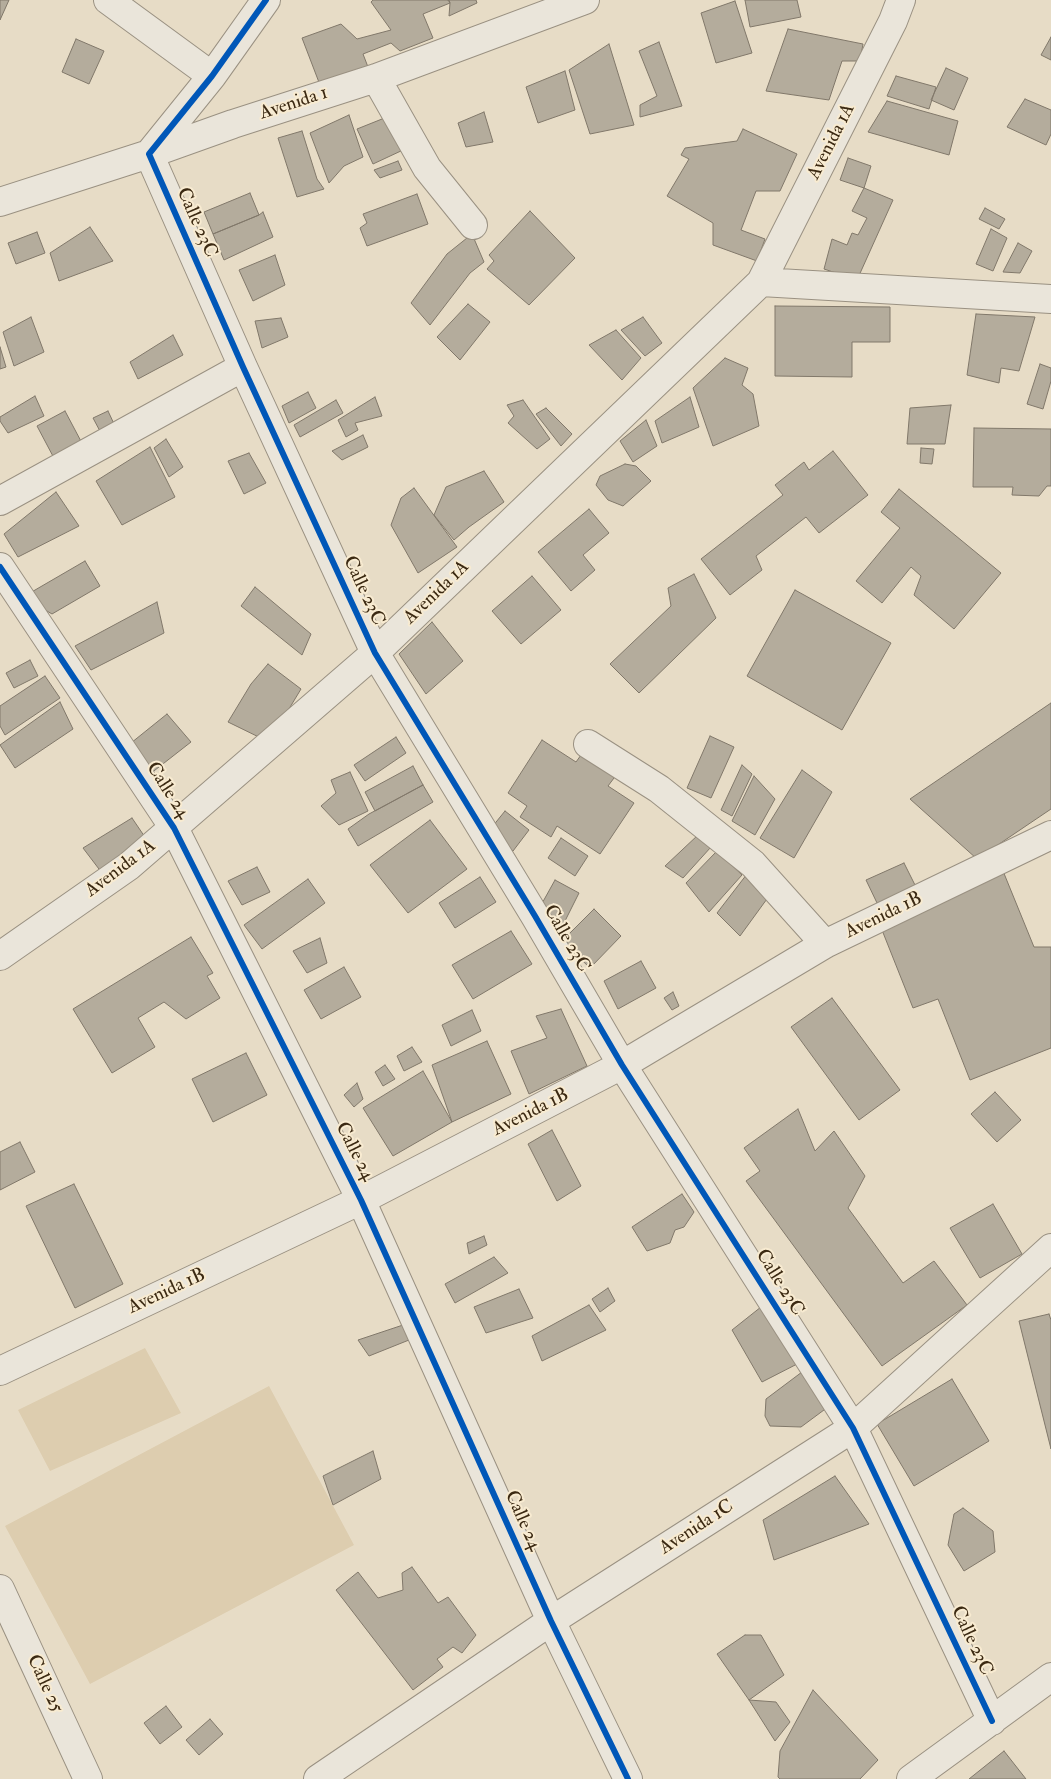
<!DOCTYPE html>
<html>
<head>
<meta charset="utf-8">
<style>
	body { margin:0 }
	canvas { display:block; background:#e7dcc6 }
</style>
</head>
<body>
<canvas width="1051" height="1779"></canvas>
<script>
const ctx = document.querySelector('canvas').getContext('2d');
ctx.lineJoin = 'round';
function fillPath(path, color) { ctx.fillStyle = color; ctx.fill(path, 'evenodd'); }
const shape = rows => new Path2D(rows.map(r => 'M' + r).join(''));
function trace(path, color, width, dash) { ctx.strokeStyle = color; ctx.lineWidth = width; ctx.lineCap = dash ? 'butt' : 'round'; ctx.setLineDash(dash || []); ctx.stroke(path); }
function drawText(font, color, halo, rows, align = 'center') {
  ctx.font = font + ' "IM FELL Double Pica",serif'; ctx.lineWidth = 4; ctx.setLineDash([]); ctx.textBaseline = 'middle'; ctx.strokeStyle = halo; ctx.fillStyle = color; for (const [text, x, y, turn = 0] of rows) {
    ctx.save(); ctx.translate(x, y); ctx.rotate((+turn || 0) * Math.PI / 180); ctx.textAlign = isNaN(turn) ? turn : align; if (halo) ctx.strokeText(text, 0, 0); ctx.fillText(text, 0, 0); ctx.restore();
  }
}
fillPath(shape([
	[145,1348,181,1413,50,1471,18,1410],
	[269,1386,354,1545,90,1684,5,1526]
]), '#ddcdaf');
const building = shape([
	[0,0,9,0,0,20,0,0],
	[373,0,449,0,450,3,423,14,433,38,400,51,391,43,363,54,368,67,320,85,302,38,341,24,357,39,391,30,371,2,373,0],
	[448,0,476,0,477,3,449,16,450,3,448,0],
	[745,0,797,0,801,17,750,27,745,0],
	[735,1,752,53,716,63,701,13,735,1],
	[788,29,863,44,860,61,842,61,829,100,766,91,788,29],
	[1051,37,1051,60,1041,55,1051,37],
	[76,39,104,51,89,84,62,72,76,39],
	[659,42,682,106,640,117,640,105,657,96,639,51,659,42],
	[609,44,634,125,590,134,569,70,609,44],
	[946,68,968,78,954,110,931,100,946,68],
	[565,71,575,110,538,123,526,87,565,71],
	[896,76,936,87,929,109,887,96,896,76],
	[1025,99,1051,110,1051,134,1046,145,1007,127,1025,99],
	[887,101,958,121,949,155,868,132,887,101],
	[484,112,493,142,466,147,458,123,484,112],
	[349,115,363,157,344,166,329,183,310,133,349,115],
	[392,115,403,150,373,164,357,129,392,115],
	[743,129,797,154,780,191,756,191,741,230,765,239,757,261,713,245,713,223,667,196,689,159,681,155,685,148,737,141,743,129],
	[302,131,317,179,324,189,297,197,278,138,302,131],
	[848,158,871,166,864,188,840,180,848,158],
	[398,161,402,170,380,178,374,170,398,161],
	[864,188,893,200,857,280,824,269,832,239,847,245,852,233,858,235,867,218,852,211,864,188],
	[250,193,259,215,213,234,204,212,250,193],
	[417,194,428,224,367,246,360,228,367,223,363,214,417,194],
	[985,208,1005,219,999,229,979,219,985,208],
	[530,211,575,258,529,305,487,269,494,261,489,255,530,211],
	[263,212,273,237,224,260,213,234,259,215,263,212],
	[90,227,113,261,59,281,50,253,90,227],
	[991,229,1007,238,993,271,976,264,991,229],
	[37,232,45,253,16,264,8,243,37,232],
	[472,234,484,262,470,273,430,325,411,303,447,254,472,234],
	[1018,243,1032,251,1020,273,1003,272,1018,243],
	[275,255,285,285,253,301,239,270,275,255],
	[468,304,490,322,460,360,437,337,468,304],
	[775,306,890,307,890,342,852,342,852,377,775,376,775,306],
	[976,314,1035,317,1019,371,1001,368,999,383,967,375,976,314],
	[31,317,44,352,14,366,3,332,31,317],
	[643,317,662,343,645,356,621,330,643,317],
	[281,318,288,337,262,348,255,321,281,318],
	[616,330,641,358,622,380,589,345,616,330],
	[173,335,183,355,138,379,130,362,173,335],
	[0,347,6,367,0,369,0,347],
	[725,358,748,368,742,385,753,394,759,426,713,446,693,388,725,358],
	[1040,364,1051,368,1051,381,1043,409,1027,404,1040,364],
	[308,392,316,408,289,423,282,406,308,392],
	[35,396,44,416,8,433,0,421,0,417,35,396],
	[375,397,382,416,355,423,358,430,346,437,338,420,375,397],
	[690,397,699,427,662,443,655,421,690,397],
	[336,400,343,413,300,437,294,425,336,400],
	[523,400,550,439,537,449,508,423,514,416,507,405,523,400],
	[951,405,945,444,907,444,910,408,951,405],
	[546,408,572,434,561,446,536,414,546,408],
	[65,411,83,445,55,460,37,426,65,411],
	[108,411,115,426,101,433,93,418,108,411],
	[646,420,657,446,633,462,620,441,646,420],
	[974,428,1051,429,1051,486,1047,486,1039,496,1012,495,1013,487,973,487,974,428],
	[363,435,368,447,342,460,332,451,363,435],
	[166,439,183,467,169,477,154,448,166,439],
	[150,447,175,497,122,525,96,481,150,447],
	[921,448,934,449,932,464,920,463,921,448],
	[833,451,868,495,819,533,806,517,756,556,762,570,730,595,701,559,783,495,775,485,804,462,809,470,833,451],
	[249,453,266,483,244,494,228,461,249,453],
	[625,464,636,466,651,481,623,506,608,500,596,485,600,476,625,464],
	[484,471,504,502,469,527,454,540,434,515,446,487,484,471],
	[414,488,457,547,418,573,391,525,401,498,414,488],
	[899,489,1001,573,954,629,914,595,921,576,911,567,882,603,856,581,900,528,881,512,899,489],
	[56,492,79,526,18,557,4,534,56,492],
	[589,509,609,533,583,555,595,570,571,591,538,552,589,509],
	[85,561,100,586,52,614,23,597,85,561],
	[694,574,716,618,639,693,610,664,671,606,668,588,694,574],
	[532,576,561,610,521,644,492,611,532,576],
	[255,587,311,634,302,655,241,606,255,587],
	[795,590,891,643,842,730,747,676,795,590],
	[157,602,164,633,91,670,75,646,157,602],
	[432,622,463,661,426,694,399,654,432,622],
	[30,660,38,676,14,688,6,673,30,660],
	[268,664,301,689,269,742,228,722,251,684,268,664],
	[45,676,60,698,5,735,0,726,0,706,45,676],
	[60,702,73,729,15,768,0,745,60,702],
	[1051,703,1051,809,977,859,910,799,1051,703],
	[167,714,191,742,150,774,126,747,167,714],
	[710,736,734,747,711,798,687,788,710,736],
	[396,737,406,753,365,781,354,765,396,737],
	[542,740,576,762,586,748,620,770,608,786,634,803,600,854,557,826,551,837,520,817,527,806,508,793,542,740],
	[742,765,752,774,732,816,721,810,742,765],
	[413,766,423,785,375,811,365,792,413,766],
	[802,770,832,792,794,858,760,838,802,770],
	[350,772,368,811,339,825,321,806,336,793,331,780,350,772],
	[754,776,775,799,755,835,732,821,754,776],
	[423,785,433,802,358,846,348,829,369,814,423,785],
	[505,811,529,830,513,851,488,832,505,811],
	[132,818,149,843,102,873,83,848,132,818],
	[430,820,467,869,408,913,370,865,430,820],
	[698,835,711,847,683,878,665,866,698,835],
	[561,838,588,856,575,876,548,858,561,838],
	[717,851,742,875,709,912,686,883,717,851],
	[904,863,916,887,878,905,866,880,904,863],
	[257,867,270,892,242,905,228,881,257,867],
	[1003,871,1034,947,1051,947,1051,1048,970,1080,938,999,913,1008,878,920,1003,871],
	[747,874,772,892,740,936,717,913,747,874],
	[480,877,496,902,455,928,439,903,480,877],
	[308,879,325,903,262,949,244,925,308,879],
	[555,880,579,893,561,929,535,916,555,880],
	[594,909,621,936,590,968,562,941,594,909],
	[511,931,532,964,473,999,452,965,511,931],
	[191,937,213,973,207,976,220,998,186,1019,164,1002,138,1018,155,1047,112,1073,73,1009,191,937],
	[320,938,327,963,307,973,293,951,320,938],
	[641,961,656,988,618,1009,604,981,641,961],
	[344,967,361,997,321,1019,304,990,344,967],
	[673,992,679,1006,672,1010,664,998,673,992],
	[832,998,900,1090,859,1120,791,1027,832,998],
	[561,1009,587,1066,529,1094,511,1051,547,1038,536,1016,561,1009],
	[472,1010,481,1031,451,1046,442,1025,472,1010],
	[487,1041,511,1094,452,1122,432,1065,487,1041],
	[412,1047,422,1062,404,1071,397,1056,412,1047],
	[246,1053,267,1095,213,1122,192,1079,246,1053],
	[385,1065,395,1079,383,1086,375,1072,385,1065],
	[423,1071,452,1122,393,1156,363,1108,423,1071],
	[357,1083,363,1099,354,1107,344,1095,357,1083],
	[995,1092,1021,1120,997,1142,971,1114,995,1092],
	[798,1109,815,1151,834,1131,865,1176,848,1208,903,1283,934,1261,967,1305,882,1366,746,1181,760,1171,744,1148,798,1109],
	[552,1130,581,1186,557,1201,528,1144,552,1130],
	[20,1142,35,1172,0,1190,0,1152,20,1142],
	[74,1184,123,1284,75,1308,26,1206,74,1184],
	[682,1194,694,1212,684,1227,675,1230,670,1243,647,1251,632,1227,682,1194],
	[993,1204,1022,1254,980,1278,950,1228,993,1204],
	[484,1236,487,1245,469,1254,467,1243,484,1236],
	[494,1257,508,1273,455,1303,445,1284,494,1257],
	[608,1288,615,1301,600,1312,592,1299,608,1288],
	[519,1289,533,1318,486,1333,474,1307,519,1289],
	[766,1303,801,1362,762,1382,732,1330,766,1303],
	[589,1305,606,1330,542,1361,532,1336,589,1305],
	[1049,1314,1051,1320,1051,1449,1019,1321,1049,1314],
	[409,1323,414,1338,369,1356,358,1340,409,1323],
	[802,1372,828,1407,801,1427,770,1426,765,1416,766,1399,802,1372],
	[952,1379,989,1441,914,1486,877,1424,952,1379],
	[373,1451,381,1479,333,1505,323,1476,373,1451],
	[835,1476,869,1524,774,1560,763,1520,835,1476],
	[963,1508,993,1531,995,1552,964,1571,948,1545,954,1514,963,1508],
	[412,1567,438,1603,448,1597,476,1635,462,1653,453,1647,437,1659,443,1667,413,1690,336,1590,358,1572,378,1598,403,1590,402,1573,412,1567],
	[745,1635,761,1635,784,1675,749,1700,717,1654,745,1635],
	[813,1690,878,1760,860,1779,780,1779,778,1777,780,1751,813,1690],
	[749,1700,776,1702,790,1722,775,1741,749,1700],
	[166,1706,182,1727,160,1744,144,1723,166,1706],
	[210,1719,223,1734,199,1755,186,1740,210,1719],
	[1004,1751,1026,1779,969,1779,1004,1751]
]);
fillPath(building, '#b4ac9c');
trace(building, '#81786a', 1);
const minor = shape([
	[108,0,212,76],
	[266,0,212,76,149,154,243,367,375,653,535,916,622,1065,853,1428,992,1721],
	[376,78,427,168,473,225],
	[0,202,149,154,233,124,376,78,585,0],
	[761,282,1051,299],
	[0,501,243,367],
	[0,567,174,828,361,1200,551,1621,628,1779],
	[588,744,659,789,753,864,825,944],
	[0,956,129,866,375,653,761,282,893,21,901,0],
	[0,1371,361,1200,622,1065,825,944,1051,835],
	[0,1589,88,1779],
	[318,1779,551,1621,853,1428,1051,1248],
	[911,1779,1051,1677]
]);
trace(minor, '#9a9182', 30);
trace(minor, '#eae5da', 28);
trace(shape([
	[266,0,212,76,149,154,243,367,375,653,535,916,622,1065,853,1428,992,1721],
	[0,567,174,828,361,1200,551,1621,628,1779]
]), '#0057b8', 6);
drawText('19px', '#3b2912', '#f8ebd1', [
	["Avenida 1",294,104,-18],
	["Avenida 1A",832,142,-63],
	["Calle 23C",196,223,66],
	["Calle 23C",363,591,65],
	["Avenida 1A",437,593,-44],
	["Calle 24",167,791,57],
	["Avenida 1A",121,869,-37],
	["Avenida 1B",884,916,-26],
	["Calle 23C",566,939,60],
	["Avenida 1B",531,1113,-27],
	["Calle 24",354,1152,63],
	["Calle 23C",779,1283,58],
	["Avenida 1B",167,1292,-25],
	["Calle 24",522,1521,66],
	["Avenida 1C",697,1528,-33],
	["Calle 23C",971,1641,65],
	["Calle 25",44,1684,65]
]);
</script>
</body>
</html>
